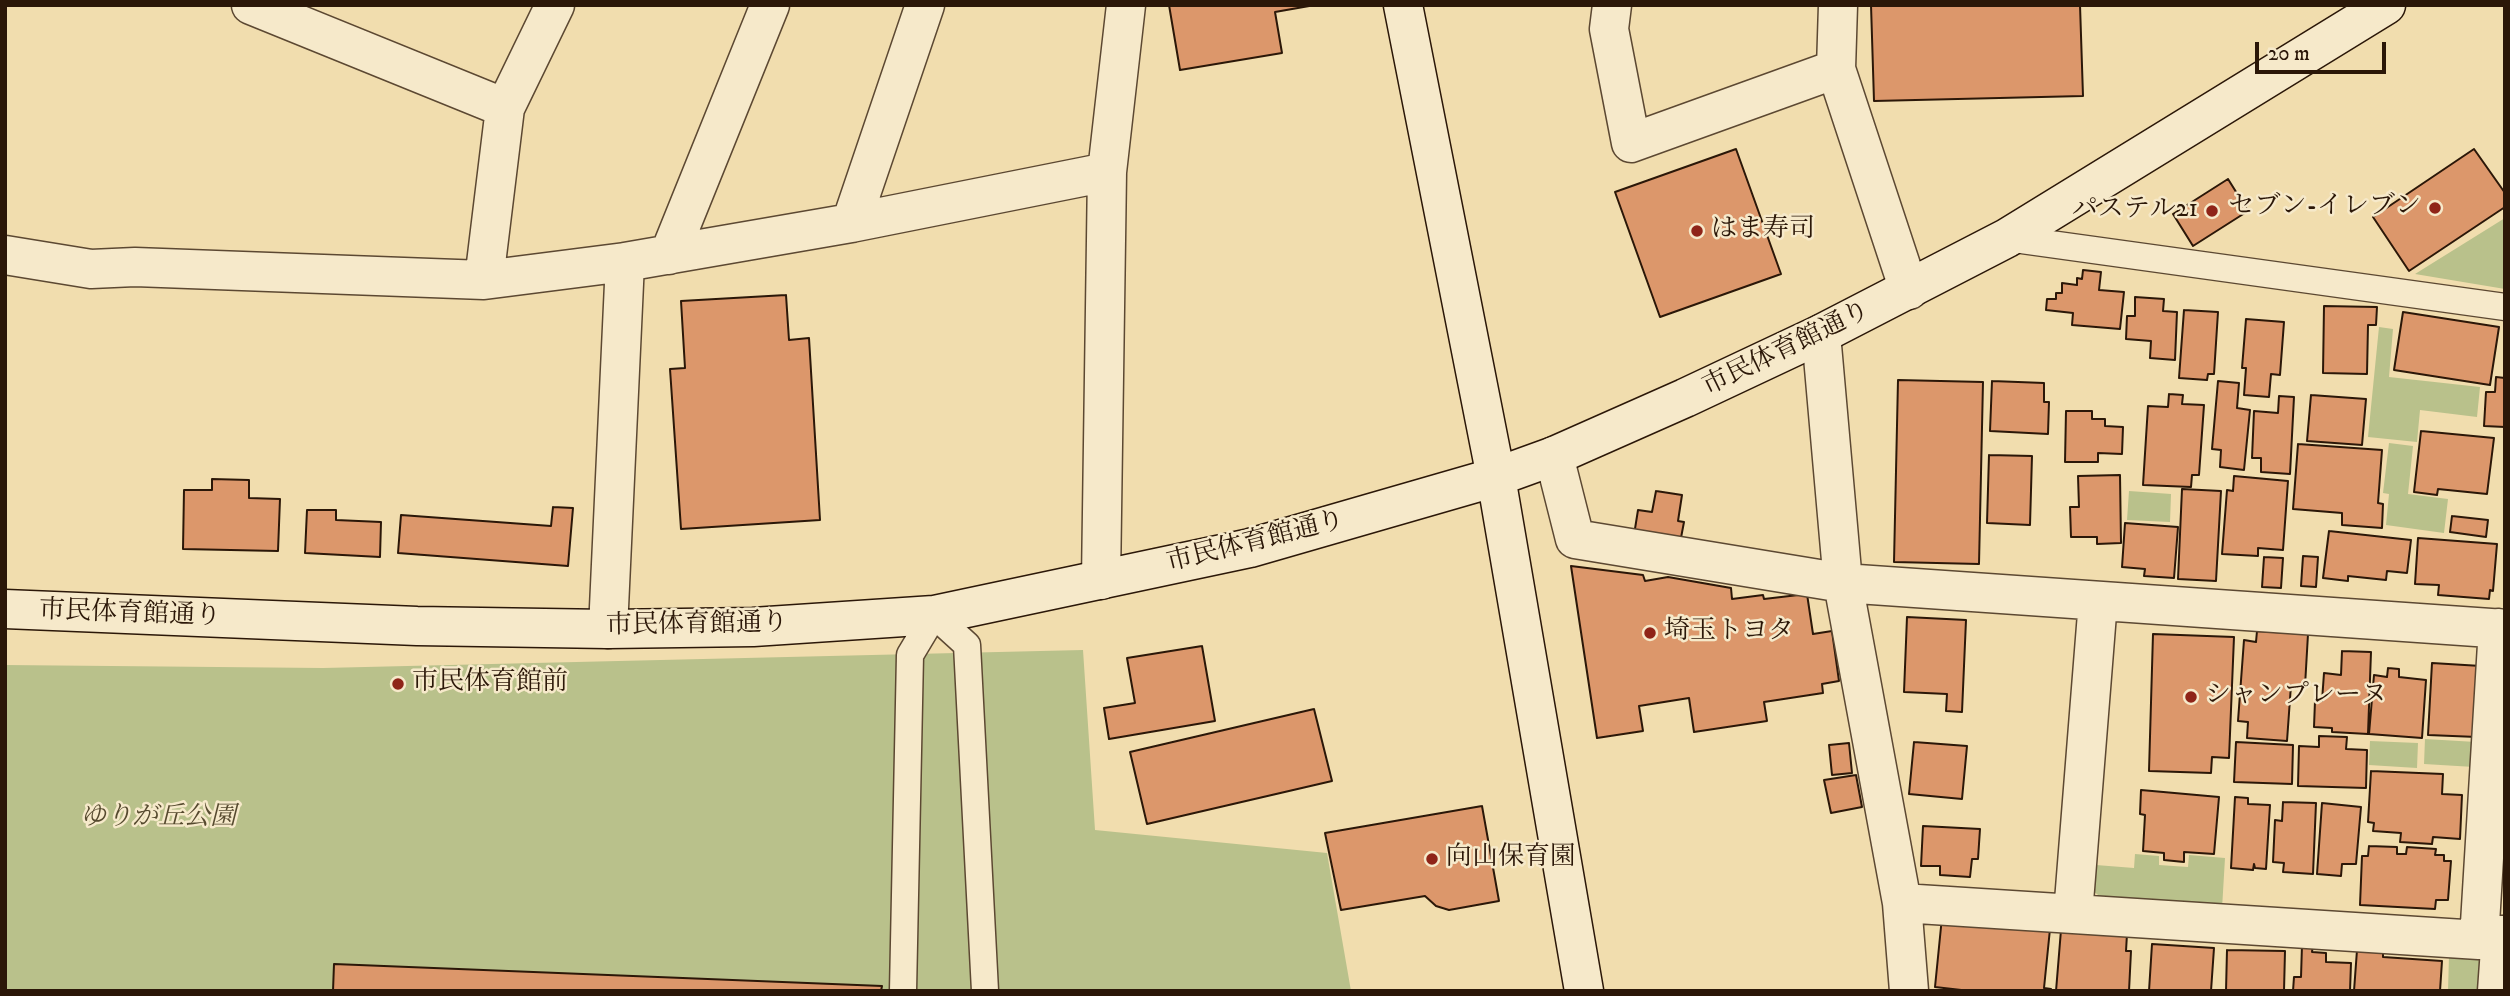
<!DOCTYPE html>
<html>
<head>
<meta charset="utf-8">
<style>
	body { margin:0 }
	#map { position:relative; width:2510px; height:996px; overflow:hidden; background:#f1ddae; font-family:"IM FELL DW Pica",serif }
	canvas { display:block }
	.frame { position:absolute; inset:0; border:7px solid #2b1708; pointer-events:none }
	.scale { position:absolute; left:2255px; top:42px; width:131px; height:32px; box-sizing:border-box; border:4px solid #2b1708; border-top:0; padding-left:9px; font-size:21px; line-height:24px; white-space:nowrap; color:#2b1708; -webkit-text-stroke:5px #f6e9ca; paint-order:stroke }
</style>
</head>
<body>
<div id="map">
<canvas width="2510" height="996"></canvas>
<div class="frame"></div>
<div class="scale">20 m</div>
</div>
<script>
const ctx = document.querySelector('canvas').getContext('2d');
ctx.lineJoin = 'round';
function fillPath(path, color) { ctx.fillStyle = color; ctx.fill(path, 'evenodd'); }
const shape = rows => new Path2D(rows.map(r => 'M' + r).join(''));
function trace(path, color, width, dash) { ctx.strokeStyle = color; ctx.lineWidth = width; ctx.lineCap = dash ? 'butt' : 'round'; ctx.setLineDash(dash || []); ctx.stroke(path); }
function drawText(font, color, halo, rows, align = 'center') {
  ctx.font = font + ' "IM FELL DW Pica","Noto Serif JP",serif'; ctx.lineWidth = 5; ctx.setLineDash([]); ctx.textBaseline = 'middle'; ctx.strokeStyle = halo; ctx.fillStyle = color; for (const [text, x, y, turn = 0] of rows) {
    ctx.save(); ctx.translate(x, y); ctx.rotate((+turn || 0) * Math.PI / 180); ctx.textAlign = isNaN(turn) ? turn : align; if (halo) ctx.strokeText(text, 0, 0); ctx.fillText(text, 0, 0); ctx.restore();
  }
}
fillPath(shape([
	[2505,218,2505,289,2415,274],
	[2379,327,2393,329,2389,377,2480,387,2477,417,2420,410,2417,442,2368,437],
	[2389,443,2413,446,2408,494,2448,499,2444,533,2386,525,2389,494,2383,493],
	[2129,491,2171,494,2170,522,2127,520],
	[1083,650,1095,830,1327,853,1351,991,5,991,5,665,323,668],
	[2425,739,2476,742,2474,767,2424,764],
	[2370,741,2418,743,2417,768,2369,765],
	[2135,854,2159,856,2159,865,2188,867,2189,855,2225,858,2222,909,2104,899,2094,892,2096,865,2134,868],
	[2449,956,2483,957,2489,991,2448,991]
]), '#b9c18b');
const building = shape([
	[1169,5,1315,5,1275,12,1282,53,1180,70,1169,5],
	[1871,5,2080,5,2083,96,1874,101,1871,5],
	[1736,149,1781,274,1660,317,1615,192,1736,149],
	[2474,149,2505,193,2505,207,2409,271,2373,217,2474,149],
	[2228,179,2248,211,2193,246,2173,214,2228,179],
	[2083,270,2101,272,2099,290,2124,292,2120,329,2072,325,2073,313,2046,310,2047,299,2056,299,2056,293,2062,293,2062,283,2077,285,2077,278,2082,279,2083,270],
	[786,295,789,340,809,338,820,520,681,529,670,369,685,368,681,301,786,295],
	[2135,297,2164,299,2163,311,2177,312,2175,360,2150,358,2151,341,2126,339,2127,316,2135,316,2135,297],
	[2324,306,2377,307,2376,325,2368,325,2367,374,2323,373,2324,306],
	[2184,310,2218,312,2214,374,2208,374,2207,380,2179,378,2184,310],
	[2403,312,2499,327,2490,385,2394,370,2403,312],
	[2246,319,2284,322,2280,375,2271,374,2269,397,2244,395,2246,368,2242,368,2246,319],
	[2496,377,2505,378,2505,427,2484,426,2486,392,2495,392,2496,377],
	[1898,380,1983,382,1979,564,1894,562,1898,380],
	[1992,381,2044,383,2044,402,2049,402,2048,434,1990,431,1992,381],
	[2218,381,2239,383,2237,408,2250,410,2244,470,2220,467,2221,450,2212,449,2218,381],
	[2169,394,2183,395,2182,404,2204,405,2199,475,2192,475,2191,487,2143,485,2148,406,2168,407,2169,394],
	[2311,395,2366,399,2362,445,2307,441,2311,395],
	[2279,396,2294,397,2290,474,2261,472,2261,458,2252,458,2254,411,2278,413,2279,396],
	[2066,411,2092,411,2092,419,2105,419,2105,426,2123,427,2122,454,2098,453,2098,462,2065,462,2066,411],
	[2421,431,2494,438,2487,494,2438,489,2437,495,2414,492,2421,431],
	[2298,444,2382,450,2378,503,2383,504,2382,528,2342,525,2342,513,2293,509,2298,444],
	[1989,455,2032,456,2030,525,1987,523,1989,455],
	[2120,475,2121,543,2097,544,2097,537,2071,537,2070,507,2079,507,2078,476,2120,475],
	[2234,476,2288,481,2283,550,2258,548,2258,556,2222,554,2227,490,2233,491,2234,476],
	[212,479,249,480,249,498,280,499,278,551,183,549,184,490,212,490,212,479],
	[2182,489,2221,491,2216,581,2178,579,2182,489],
	[1656,491,1682,495,1678,521,1684,522,1680,543,1634,535,1638,510,1652,512,1656,491],
	[553,507,573,508,568,566,398,553,401,515,551,526,553,507],
	[307,510,336,510,336,520,381,522,380,557,305,553,307,510],
	[2452,516,2488,520,2486,537,2450,532,2452,516],
	[2125,523,2178,527,2174,578,2144,576,2145,569,2122,567,2125,523],
	[2329,531,2411,540,2407,573,2387,571,2386,580,2348,576,2348,581,2323,578,2329,531],
	[2418,538,2497,544,2493,591,2490,590,2489,599,2438,595,2439,585,2415,584,2418,538],
	[2303,556,2318,557,2316,587,2301,586,2303,556],
	[2264,557,2283,558,2281,588,2262,587,2264,557],
	[1571,566,1643,575,1645,581,1668,577,1731,588,1732,599,1763,595,1764,599,1807,594,1813,634,1832,631,1839,681,1822,684,1823,693,1764,702,1767,721,1694,732,1689,698,1639,706,1643,731,1597,738,1571,566],
	[1907,617,1966,620,1962,712,1946,711,1947,694,1904,692,1907,617],
	[2257,631,2308,634,2305,686,2291,685,2287,741,2247,738,2248,722,2238,721,2244,640,2256,642,2257,631],
	[2153,634,2234,637,2229,758,2212,757,2211,773,2149,771,2153,634],
	[1202,646,1215,721,1109,739,1104,708,1135,703,1127,658,1202,646],
	[2342,651,2371,652,2368,734,2332,732,2332,728,2314,727,2315,701,2322,701,2324,673,2341,675,2342,651],
	[2432,663,2481,666,2477,737,2428,735,2432,663],
	[2388,668,2399,669,2399,677,2426,680,2422,738,2369,734,2374,675,2387,677,2388,668],
	[1314,709,1332,781,1147,824,1130,752,1314,709],
	[2319,736,2347,737,2346,749,2367,750,2366,788,2298,786,2299,746,2319,747,2319,736],
	[1914,742,1967,746,1962,799,1909,794,1914,742],
	[2236,742,2293,745,2292,784,2234,782,2236,742],
	[1849,743,1852,773,1832,775,1829,745,1849,743],
	[2371,771,2443,774,2442,794,2462,795,2460,839,2433,837,2432,844,2400,842,2401,833,2373,831,2374,823,2368,822,2371,771],
	[1856,775,1862,807,1831,813,1824,780,1856,775],
	[2141,790,2219,797,2214,854,2184,852,2184,862,2164,860,2164,853,2143,851,2145,815,2140,814,2141,790],
	[2235,797,2248,798,2248,804,2270,805,2266,869,2255,868,2254,864,2253,870,2231,868,2235,797],
	[2283,802,2316,803,2313,874,2283,872,2284,863,2273,862,2275,820,2282,821,2283,802],
	[2322,803,2361,807,2356,864,2342,864,2341,876,2317,874,2322,803],
	[1482,806,1499,901,1449,910,1436,906,1425,896,1341,910,1325,833,1482,806],
	[1923,826,1980,829,1978,859,1972,859,1970,877,1940,875,1940,866,1921,866,1923,826],
	[2369,846,2397,847,2397,854,2406,854,2407,847,2436,849,2435,855,2444,855,2444,861,2451,861,2448,900,2436,900,2435,909,2360,905,2362,856,2368,856,2369,846],
	[1942,917,2050,929,2044,988,2051,989,2051,991,1970,991,1935,987,1942,917],
	[2061,930,2127,934,2126,951,2131,951,2129,991,2056,991,2061,930],
	[2152,944,2214,948,2211,991,2149,991,2152,944],
	[2302,945,2313,945,2312,952,2326,953,2326,962,2351,963,2350,991,2293,991,2294,977,2301,977,2302,945],
	[2227,950,2285,951,2284,991,2226,991,2227,950],
	[2357,950,2383,952,2383,957,2442,961,2440,991,2354,991,2357,950],
	[334,964,882,986,881,991,333,991,334,964]
]);
fillPath(building, '#dc976b');
trace(building, '#2b1708', 2);
const lane = shape([
	[2007,238,2505,307],
	[903,991,910,655,934,615,967,645,985,991]
]);
const street = shape([
	[251,5,505,108],
	[1612,5,1609,29,1631,143,1836,69],
	[1838,5,1836,69,1909,290],
	[851,223,925,5],
	[5,255,91,269,135,267,484,280,625,262,851,223,1107,172],
	[669,255,770,5],
	[484,280,505,108,555,5],
	[1821,334,1843,583,1902,903,1909,991],
	[1554,456,1575,539,1843,583,2505,629],
	[1101,580,1107,172,1126,5],
	[608,629,625,262],
	[1902,903,2479,940,2505,935],
	[2073,914,2098,601],
	[2479,940,2498,628],
	[2497,991,2501,935]
]);
const secondary = shape([
	[1403,5,1496,477,1584,991],
	[5,609,417,626,608,629,753,627,934,615,1250,548,1496,477,1554,456,1685,398,1821,334,2007,238,2386,5]
]);
trace(lane, '#5c4832', 29);
trace(street, '#5c4832', 41);
trace(secondary, '#2b1708', 41);
trace(lane, '#f6e9ca', 26);
trace(street, '#f6e9ca', 38);
trace(secondary, '#f6e9ca', 38);
for (const [x, y, r, color] of [
	[2435,208,7,"#8f2418"],
	[2212,211,7,"#8f2418"],
	[1697,231,7,"#8f2418"],
	[1650,633,7,"#8f2418"],
	[398,684,7,"#8f2418"],
	[2191,697,7,"#8f2418"],
	[1432,859,7,"#8f2418"]
]) { const dot = new Path2D(); dot.arc(x, y, r, 0, 2 * Math.PI); ctx.fillStyle = color; ctx.fill(dot); trace(dot, '#f6e9ca', 2.5); }
drawText('26px', '#2b1708', '#f6e9ca', [
	["セブン-イレブン",2421,208,"right"],
	["パステル21",2198,211,"right"],
	["はま寿司",1711,231],
	["埼玉トヨタ",1664,633],
	["市民体育館前",412,684],
	["シャンプレーヌ",2205,697],
	["向山保育園",1446,859]
], 'left');
drawText('26px', '#2b1708', '#f6e9ca', [
	["市民体育館通り",1787,350,-26],
	["市民体育館通り",1256,543,-14],
	["市民体育館通り",130,615,2],
	["市民体育館通り",697,626,-1]
]);
drawText('italic 26px', '#564a2f', '#f6e9ca', [
	["ゆりが丘公園",158,819]
]);
</script>
</body>
</html>
